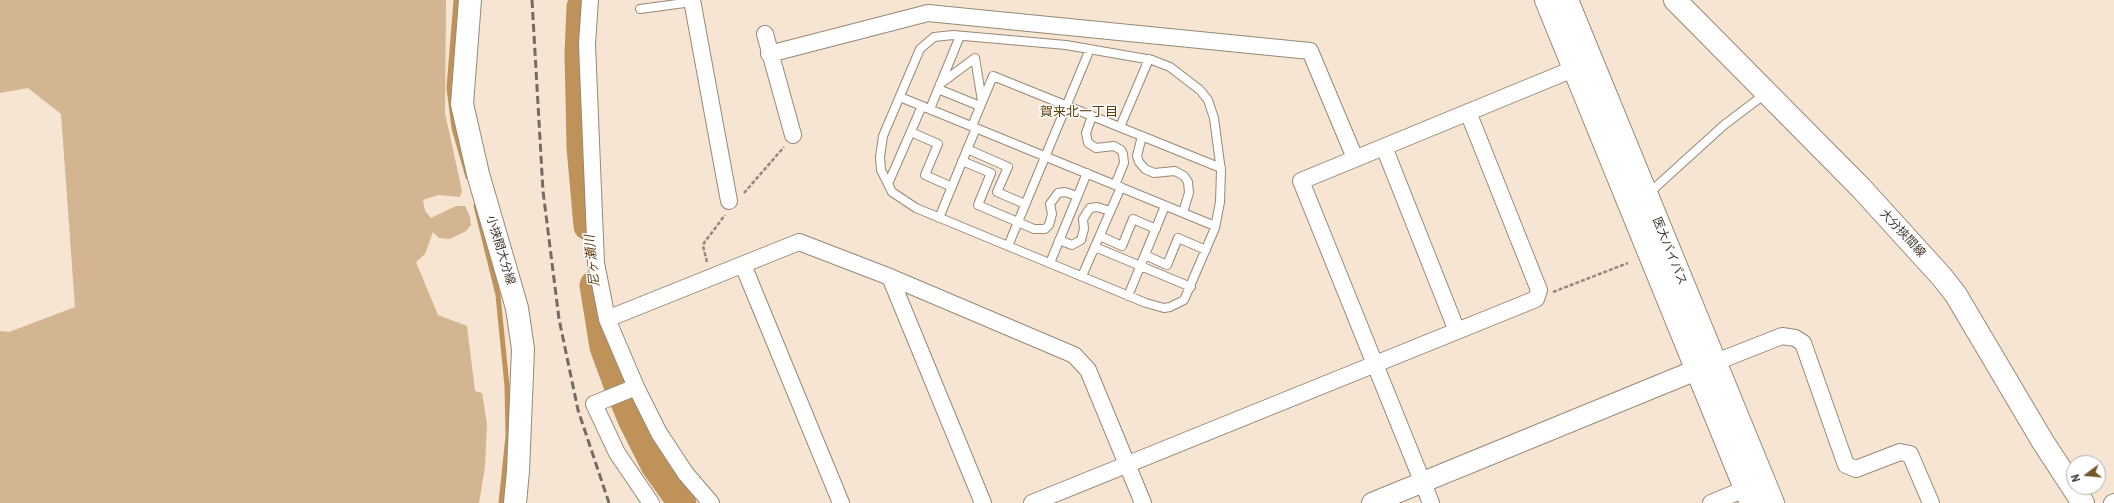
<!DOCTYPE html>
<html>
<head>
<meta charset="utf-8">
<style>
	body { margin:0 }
	#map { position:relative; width:2114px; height:503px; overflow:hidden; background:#f6e5d2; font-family:Barlow,sans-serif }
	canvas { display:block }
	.north { position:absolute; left:2066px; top:455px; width:40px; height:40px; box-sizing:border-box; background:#fff; border:1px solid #b3b0ad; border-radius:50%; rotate:254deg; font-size:11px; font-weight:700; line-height:16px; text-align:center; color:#403931 }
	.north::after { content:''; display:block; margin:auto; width:14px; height:18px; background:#74542a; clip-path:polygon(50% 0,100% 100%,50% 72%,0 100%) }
</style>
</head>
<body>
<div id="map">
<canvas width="2114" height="503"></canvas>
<div class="north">N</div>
</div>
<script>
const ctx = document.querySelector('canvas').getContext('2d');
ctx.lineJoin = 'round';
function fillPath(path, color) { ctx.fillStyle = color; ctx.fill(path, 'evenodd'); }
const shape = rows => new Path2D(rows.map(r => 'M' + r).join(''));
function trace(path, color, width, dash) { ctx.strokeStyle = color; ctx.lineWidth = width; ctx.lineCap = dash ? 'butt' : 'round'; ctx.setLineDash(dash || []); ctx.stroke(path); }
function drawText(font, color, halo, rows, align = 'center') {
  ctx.font = font + ' Barlow,"Noto Sans JP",sans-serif'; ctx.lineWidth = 3; ctx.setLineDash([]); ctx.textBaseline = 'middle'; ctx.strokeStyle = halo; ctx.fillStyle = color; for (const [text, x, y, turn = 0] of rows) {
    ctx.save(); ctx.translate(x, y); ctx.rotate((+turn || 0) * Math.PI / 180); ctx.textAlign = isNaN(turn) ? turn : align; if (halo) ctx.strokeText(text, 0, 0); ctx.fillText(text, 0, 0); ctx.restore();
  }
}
fillPath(shape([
	[0,0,446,0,445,113,462,191,460,197,438,195,423,200,425,211,431,218,456,206,465,206,470,217,471,225,466,231,450,239,439,238,433,232,425,254,416,262,438,315,467,326,475,391,482,393,487,424,485,467,479,503,0,503,0,331,9,332,75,307,61,114,28,88,0,93]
]), '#d3b591');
trace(shape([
	[456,0,449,88,454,128,468,177],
	[476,206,498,295,507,386,508,436,501,503]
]), '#be9259', 5);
trace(shape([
	[581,7,579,54,580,95,581,147,588,226],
	[594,285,604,347,618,385,632,419,655,465,682,503]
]), '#be9259', 29);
const service = shape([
	[640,9,692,2],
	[953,35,1066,45,1152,60,1170,67,1200,90,1208,100,1214,118,1221,171,1220,202,1215,228,1184,300,1170,307,1164,308,1146,303,916,208,892,192,881,170,880,157,883,136,920,49,934,37,953,35],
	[940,84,975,58,982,101],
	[938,89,980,106],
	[900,97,1215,226],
	[930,109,960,36],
	[1092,116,1086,133,1088,143,1096,148,1114,146,1121,150,1123,154,1124,163,1115,185],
	[972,126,993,76,1221,168],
	[1120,127,1149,59],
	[911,132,938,144,925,175,952,187],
	[1142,136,1137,156,1139,162,1145,169,1154,173,1175,171,1184,176,1188,182,1189,193,1183,212],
	[967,149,1008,167,997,192,1025,204],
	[962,161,991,173,978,205,1034,229,1045,229,1049,225,1052,214,1050,204,1058,193,1065,192,1077,196],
	[888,184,922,106],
	[1648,194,1724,125,1765,94],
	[939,218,976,128],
	[1100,236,1122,246,1133,219,1156,229],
	[1059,240,1072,245,1081,240,1084,229,1083,219,1090,208,1097,207,1110,211],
	[1008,246,1090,49],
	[1095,247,1191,287],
	[1145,255,1167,265,1178,238,1206,250],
	[1050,263,1087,173],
	[1082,276,1121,187],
	[1128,296,1165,206]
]);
const minor = shape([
	[590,0,587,44,596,263,607,319,636,387],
	[692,0,729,201],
	[765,34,793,135],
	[769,54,928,13,1310,51,1355,158],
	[1384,147,1457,331],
	[743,265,841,503],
	[890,277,983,503],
	[607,319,799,242,890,277,1074,355,1088,370,1143,503],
	[1716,362,1782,336,1795,338,1803,343,1846,465,1856,469,1900,452,1910,454,1931,503],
	[651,503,617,453,594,404,636,387,659,433,686,474,711,503],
	[1032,503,1536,299,1539,290,1468,112],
	[1431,503,1301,181,1583,65],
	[1711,503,1745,489],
	[2112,503,2114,502]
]);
const tertiary = shape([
	[1372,503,1711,364]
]);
const secondary = shape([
	[470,0,462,104,478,174,517,308,523,349,518,471,515,503],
	[1546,0,1751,503],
	[1567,0,1773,503],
	[1675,0,1861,188,1942,277,1956,295,2043,442,2083,503]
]);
trace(service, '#988876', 10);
trace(minor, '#988876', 18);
trace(tertiary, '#988876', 22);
trace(secondary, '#988876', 24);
trace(shape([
	[744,193,784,147],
	[707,262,703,246,704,243,725,215],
	[1553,292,1628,263]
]), '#95897c', 2.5, [4, 2]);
trace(service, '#fff', 8);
trace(minor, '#fff', 16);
trace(tertiary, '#fff', 20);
trace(secondary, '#fff', 22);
trace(shape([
	[532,0,543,191,559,319,578,410,609,503]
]), '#756b60', 3, [8, 4]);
drawText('12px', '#403931', '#fff', [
	["大分挾間線",1903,233,47],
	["小挾間大分線",501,250,73],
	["医大バイパス",1670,251,68]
]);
drawText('13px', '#613e08', '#fff', [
	["賀来北一丁目",1079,112]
]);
drawText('italic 13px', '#5c3d11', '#fff', [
	["尼ヶ瀬川",592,261,-96]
]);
</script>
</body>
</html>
